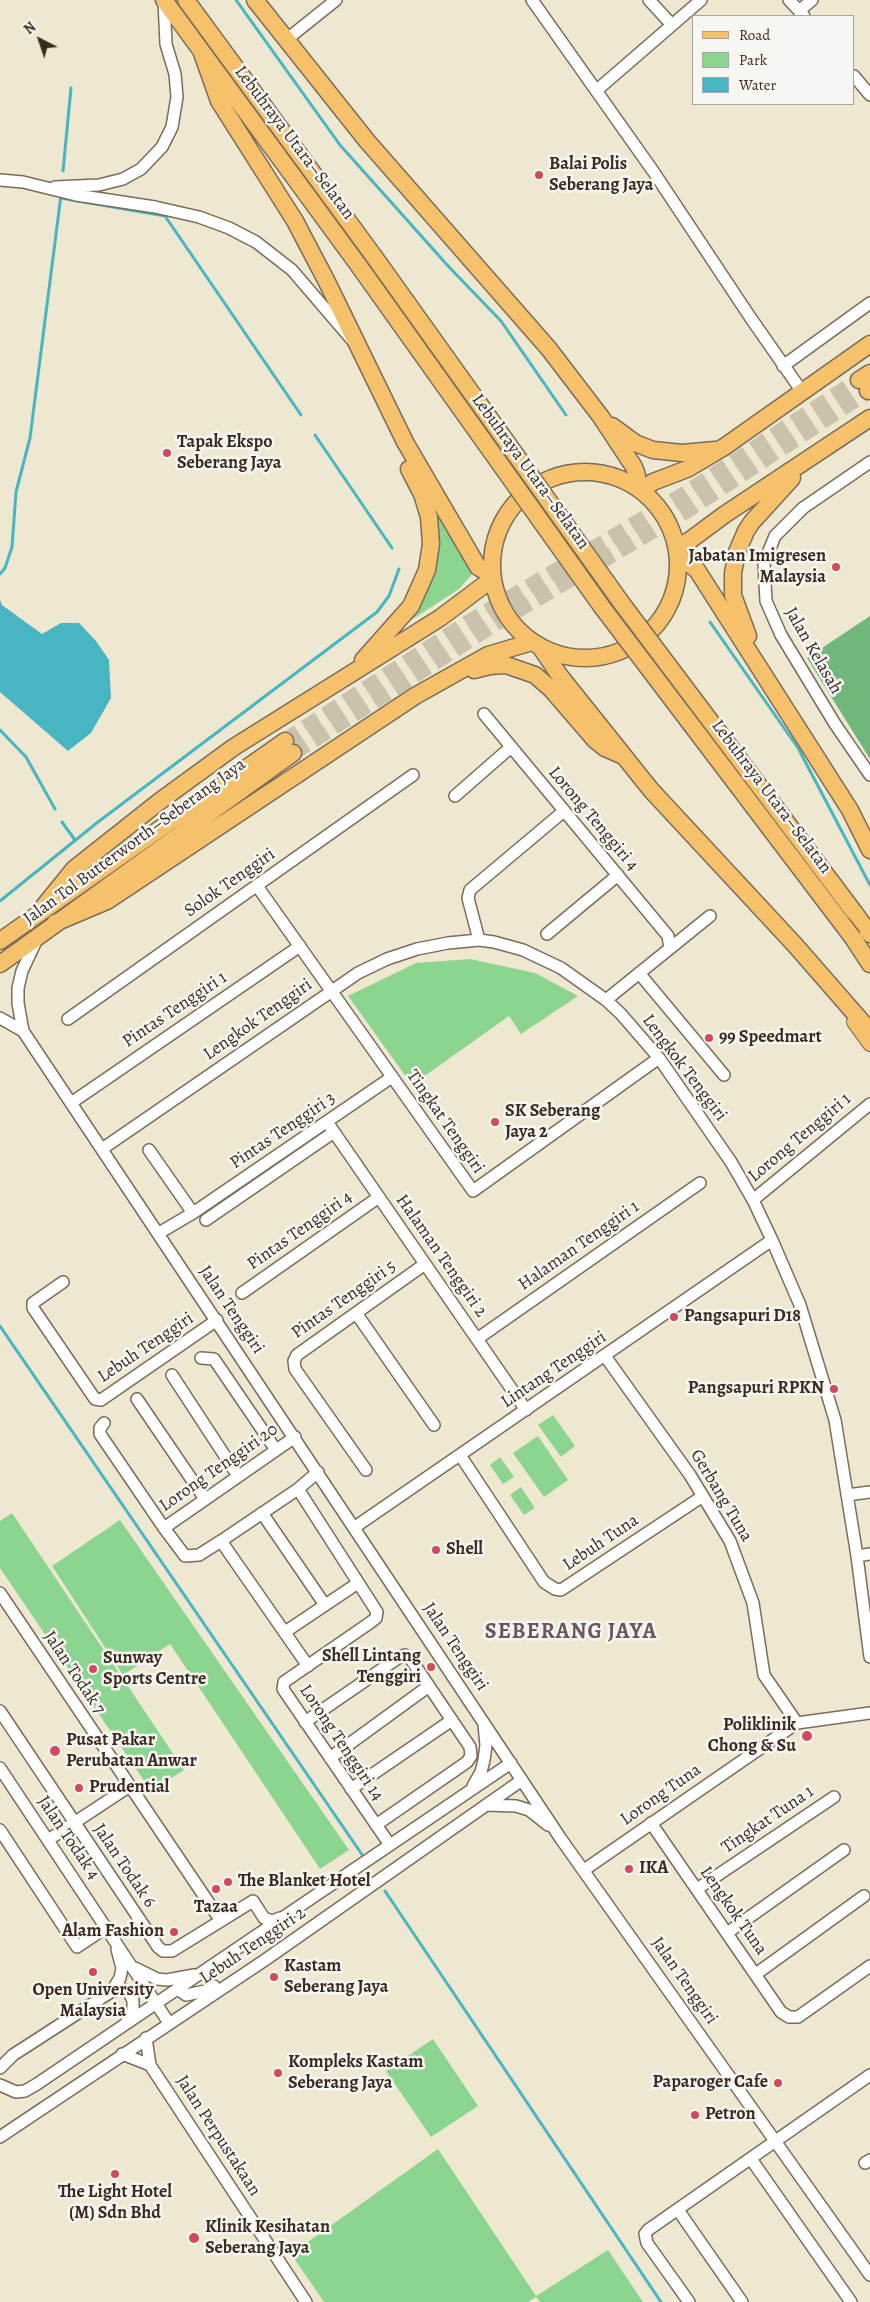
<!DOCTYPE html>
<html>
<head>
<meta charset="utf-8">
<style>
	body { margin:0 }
	#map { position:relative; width:870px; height:2302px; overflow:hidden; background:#efe8d0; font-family:Alegreya,serif }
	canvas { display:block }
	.legend { position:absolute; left:692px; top:15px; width:162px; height:90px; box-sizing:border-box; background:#f6f6f2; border:1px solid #aba49d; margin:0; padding:6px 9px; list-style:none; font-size:15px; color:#3b2a1e }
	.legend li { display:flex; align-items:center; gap:10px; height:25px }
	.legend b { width:25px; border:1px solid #aba49d }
	.north { position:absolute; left:15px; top:15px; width:50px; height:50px; -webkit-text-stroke:4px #f6f6f2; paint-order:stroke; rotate:319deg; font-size:14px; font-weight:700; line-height:20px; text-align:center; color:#3b2a1e }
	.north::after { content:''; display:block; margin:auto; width:18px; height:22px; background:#3b2a1e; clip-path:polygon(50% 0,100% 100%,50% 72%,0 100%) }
</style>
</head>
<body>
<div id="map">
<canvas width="870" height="2302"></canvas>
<ul class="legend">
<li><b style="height:6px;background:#f5c16b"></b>Road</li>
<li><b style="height:14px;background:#8cd591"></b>Park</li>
<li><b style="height:14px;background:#48b6c2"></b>Water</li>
</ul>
<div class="north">N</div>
</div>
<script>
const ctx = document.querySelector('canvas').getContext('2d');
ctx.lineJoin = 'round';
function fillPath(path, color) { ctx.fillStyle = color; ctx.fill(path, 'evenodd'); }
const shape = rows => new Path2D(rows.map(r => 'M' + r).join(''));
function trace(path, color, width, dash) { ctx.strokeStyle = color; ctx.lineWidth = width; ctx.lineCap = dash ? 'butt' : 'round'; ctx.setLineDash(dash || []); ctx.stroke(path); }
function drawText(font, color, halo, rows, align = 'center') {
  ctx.font = font + ' Alegreya,serif'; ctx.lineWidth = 5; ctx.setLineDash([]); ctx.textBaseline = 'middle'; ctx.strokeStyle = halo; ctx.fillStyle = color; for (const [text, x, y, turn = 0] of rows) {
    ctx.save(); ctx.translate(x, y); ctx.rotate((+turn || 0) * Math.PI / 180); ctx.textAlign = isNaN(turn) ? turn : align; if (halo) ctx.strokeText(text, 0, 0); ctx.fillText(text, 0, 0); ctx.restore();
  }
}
fillPath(shape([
	[428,488,475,571,459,589,393,632,429,585],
	[470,959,535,973,578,996,521,1034,509,1016,412,1085,348,996,416,963],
	[553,1415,575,1446,561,1457,538,1425],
	[538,1436,568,1480,544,1497,513,1453],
	[500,1457,514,1477,503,1484,490,1465],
	[521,1487,535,1508,524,1515,510,1495],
	[12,1513,184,1770,151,1791,0,1568,0,1521],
	[120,1520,349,1850,320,1869,170,1644,123,1675,52,1566],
	[433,2039,478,2106,431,2137,386,2071],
	[438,2149,536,2296,608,2250,643,2302,540,2302,536,2297,528,2302,324,2302,291,2254]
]), '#8cd591');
fillPath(shape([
	[870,616,870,759,807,658]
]), '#71b67b');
fillPath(shape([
	[0,600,2,605,42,634,61,623,79,623,96,641,109,660,111,698,91,733,68,751,0,692]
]), '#48b6c2');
trace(shape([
	[236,0,340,145,449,267,501,321,566,415],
	[63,171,71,88],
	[61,198,165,216,301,415],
	[315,435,392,548],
	[0,574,5,568,12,547,16,492,30,438,61,195],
	[710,622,798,748,870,885],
	[0,730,26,757,55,809],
	[62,822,75,840],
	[0,901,98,822,377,612,389,596,399,569],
	[0,1326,363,1856],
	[385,1891,661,2302]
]), '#48b6c2', 3);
trace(shape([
	[285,741,463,626,677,499,859,380],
	[293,753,499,621,686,511,868,391]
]), '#cbc2ac', 16, [16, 8]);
const minor = shape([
	[532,0,653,171,750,317,803,393],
	[649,0,672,25],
	[789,0,804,16],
	[799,11,812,0],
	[286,40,336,0],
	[854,76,870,95],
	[597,90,701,0],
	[0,180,23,182,76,195,155,207,199,217,229,228,256,242,292,270,352,340],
	[55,187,99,185,123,179,141,169,162,147,172,127,177,97,175,74,166,44,164,1],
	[783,366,870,303],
	[870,462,803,508,775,536,764,563,766,601,781,635,835,724,870,775],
	[484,714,668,936,670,948],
	[455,796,511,747],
	[257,886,473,1191,659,1058],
	[547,934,618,875],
	[38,937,22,971,18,988,18,1003,23,1031,561,1839,870,2275],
	[479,940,468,898,470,890,564,811],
	[639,973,724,1075],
	[606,1000,710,916],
	[0,1018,23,1031],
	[68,1019,413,775],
	[71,1103,300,946],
	[327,1122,526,1410],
	[102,1149,332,991,358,973,387,959,417,949,448,943,479,940,494,942,523,950,561,968,606,1000,621,1014,659,1058,731,1162,753,1200,772,1240,800,1305,835,1420,857,1556,870,1657],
	[149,1150,193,1213],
	[753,1200,870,1104],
	[206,1220,334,1132],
	[159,1233,193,1213,392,1077],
	[63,1282,33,1303,33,1308,95,1399,101,1400,217,1320],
	[242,1293,379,1197],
	[356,1313,434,1425],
	[477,1339,700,1183],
	[605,1356,690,1475,730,1541,753,1603,764,1675,797,1723],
	[201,1358,214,1359,276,1450],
	[172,1375,238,1476],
	[137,1399,205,1499],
	[104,1423,100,1428,100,1434,164,1528,185,1556,199,1555,221,1541,298,1489,318,1472],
	[460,1455,544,1582,555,1589,561,1590,703,1496],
	[366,1470,295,1369,294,1361,297,1355,425,1264],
	[298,1489,377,1612,376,1618,371,1622,284,1682,283,1689,390,1845],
	[847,1495,870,1492],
	[262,1513,325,1605],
	[355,1527,772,1240],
	[164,1528,295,1437],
	[221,1541,308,1666],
	[857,1556,870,1554],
	[0,1593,221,1921],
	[285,1632,358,1583],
	[0,1711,158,1947,163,1951,172,1951,253,1901,264,1918,272,1921,280,1918],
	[305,1722,398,1658,405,1655,410,1658,470,1747,471,1756,467,1762,376,1825],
	[330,1758,429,1686],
	[0,1768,169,2023],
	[473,1786,481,1772,484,1760,486,1745,484,1725],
	[351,1789,452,1720],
	[486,1805,516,1806,529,1810,548,1825],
	[651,1823,781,2012,789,2017,798,2017,870,1966],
	[0,1830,77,1947,107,1927],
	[48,1840,130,1786],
	[584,1870,797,1723,870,1713],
	[697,1889,834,1797],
	[727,1933,844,1850],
	[135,1968,157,1979,167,1980,194,1975],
	[756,1974,864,1896],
	[177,1989,186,1995,205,1991,214,1986],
	[112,1991,123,1989,129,1993,133,2000,133,2011,126,2023],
	[146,2038,150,2065],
	[122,2054,150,2065,306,2302],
	[0,2068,13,2055,112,1991,120,1978,122,1968,117,1949],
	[0,2085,16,2092,25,2091,37,2084,511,1763],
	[0,2137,265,1960,522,1780],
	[751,2159,851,2302],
	[865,2163,870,2160],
	[678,2210,742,2302],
	[689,2302,647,2243,645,2234,648,2230,870,2075]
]);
const major = shape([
	[854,1022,870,1044]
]);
const highway = shape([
	[164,0,359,266],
	[186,0,373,255],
	[255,0,367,141,549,349,601,417,634,467,637,475,637,487],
	[202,53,219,101,295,221,327,282,405,442,478,567,492,575],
	[859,380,870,373],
	[868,391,870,390],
	[612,426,635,443,653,450,682,453,715,450],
	'492 565a93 93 0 1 1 186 0a93 93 0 1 1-186 0Z',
	[642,490,653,482,687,469,724,447,870,344],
	[677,547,689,541,724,515,870,418],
	[678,558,685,560,697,570,850,810,870,850],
	[748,636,733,595,733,573,737,552,746,531,752,522,792,478],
	[541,648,560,676,651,790,795,945,870,1031],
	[363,660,411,606,427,570,431,544,429,517,422,494,409,469],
	[474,670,490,666,506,665,535,675,551,689,595,740,605,748,621,755],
	[40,911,74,869,160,801,234,747,440,618,492,579],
	[854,912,870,934],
	[55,923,107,901,415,696,488,655,532,642],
	[853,938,870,964],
	[0,941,285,741],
	[0,964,293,753]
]);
trace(minor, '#7a6c5c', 14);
trace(major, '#7a6c5c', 16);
trace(highway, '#7a6c5c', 19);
trace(minor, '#fff', 11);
trace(major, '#f5c16b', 14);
trace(highway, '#f5c16b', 16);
const highwayBridge = shape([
	[373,255,623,605,854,912],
	[359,266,602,607,853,938]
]);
trace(highwayBridge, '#7a6c5c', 19, []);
trace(highwayBridge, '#f5c16b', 16);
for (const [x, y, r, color] of [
	[539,175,5,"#d1495b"],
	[167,453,5,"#d1495b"],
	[836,567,5,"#d1495b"],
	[709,1038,5,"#d1495b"],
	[495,1122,5,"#d1495b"],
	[674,1317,5,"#d1495b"],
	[834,1389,5,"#d1495b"],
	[436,1550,5,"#d1495b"],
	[431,1667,5,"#d1495b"],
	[93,1669,5,"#d1495b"],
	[807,1736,6,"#d1495b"],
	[55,1751,6,"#d1495b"],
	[79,1788,5,"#d1495b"],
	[629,1869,5,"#d1495b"],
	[228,1882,5,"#d1495b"],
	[216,1889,5,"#d1495b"],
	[174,1932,5,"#d1495b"],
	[93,1972,5,"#d1495b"],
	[274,1977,5,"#d1495b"],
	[278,2073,5,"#d1495b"],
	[778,2083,5,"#d1495b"],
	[695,2115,5,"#d1495b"],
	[115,2174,5,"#d1495b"],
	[194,2238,6,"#d1495b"]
]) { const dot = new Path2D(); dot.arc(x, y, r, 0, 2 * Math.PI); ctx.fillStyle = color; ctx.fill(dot); trace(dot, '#f6f6f2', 2); }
drawText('18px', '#3b2a1e', '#f6f6f2', [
	["Lebuhraya Utara–Selatan",294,143,53],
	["Lebuhraya Utara–Selatan",530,472,54],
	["Jalan Kelasah",813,651,60],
	["Lebuhraya Utara–Selatan",771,797,53],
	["Lorong Tenggiri 4",593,819,50],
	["Jalan Tol Butterworth–Seberang Jaya",135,842,-36],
	["Solok Tenggiri",230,883,-35],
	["Pintas Tenggiri 1",175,1010,-34],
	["Lengkok Tenggiri",258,1020,-35],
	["Lengkok Tenggiri",684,1068,53],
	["Tingkat Tenggiri",445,1122,55],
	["Pintas Tenggiri 3",283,1131,-34],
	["Lorong Tenggiri 1",800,1138,-40],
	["Pintas Tenggiri 4",300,1231,-35],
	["Halaman Tenggiri 1",579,1246,-35],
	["Halaman Tenggiri 2",441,1256,55],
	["Pintas Tenggiri 5",344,1300,-35],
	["Jalan Tenggiri",231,1310,56],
	["Lebuh Tenggiri",146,1348,-34],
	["Lintang Tenggiri",554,1370,-34],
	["Lorong Tenggiri 20",219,1468,-35],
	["Gerbang Tuna",721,1496,59],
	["Lebuh Tuna",601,1543,-34],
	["Jalan Tenggiri",455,1647,56],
	["Jalan Todak 7",74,1673,56],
	["Lorong Tenggiri 14",341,1743,56],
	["Lorong Tuna",661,1795,-35],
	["Tingkat Tuna 1",768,1820,-34],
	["Jalan Todak 4",68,1838,56],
	["Jalan Todak 6",124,1866,56],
	["Lengkok Tuna",733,1911,55],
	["Lebuh Tenggiri 2",253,1946,-34],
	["Jalan Tenggiri",684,1981,55],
	["Jalan Perpustakaan",218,2136,57]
]);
drawText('bold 18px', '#3b2a1e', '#f6f6f2', [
	["Balai Polis",549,165],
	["Seberang Jaya",549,186],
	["Tapak Ekspo",177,443],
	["Seberang Jaya",177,464],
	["Jabatan Imigresen",826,557,"right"],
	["Malaysia",826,578,"right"],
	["99 Speedmart",719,1038],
	["SK Seberang",505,1112],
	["Jaya 2",505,1133],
	["Pangsapuri D18",684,1317],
	["Pangsapuri RPKN",824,1389,"right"],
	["Shell",446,1550],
	["Shell Lintang",421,1657,"right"],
	["Tenggiri",421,1678,"right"],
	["Sunway",103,1659],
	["Sports Centre",103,1680],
	["Poliklinik",796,1726,"right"],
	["Chong & Su",796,1747,"right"],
	["Pusat Pakar",66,1741],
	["Perubatan Anwar",66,1762],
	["Prudential",89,1788],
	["IKA",639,1869],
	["The Blanket Hotel",238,1882],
	["Tazaa",216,1908,"center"],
	["Alam Fashion",164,1932,"right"],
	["Kastam",284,1967],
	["Seberang Jaya",284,1988],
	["Open University",93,1991,"center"],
	["Malaysia",93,2012,"center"],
	["Kompleks Kastam",288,2063],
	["Seberang Jaya",288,2084],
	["Paparoger Cafe",768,2083,"right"],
	["Petron",705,2115],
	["The Light Hotel",115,2193,"center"],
	["(M) Sdn Bhd",115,2214,"center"],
	["Klinik Kesihatan",205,2228],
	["Seberang Jaya",205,2249]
], 'left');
ctx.letterSpacing = '1px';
drawText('bold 22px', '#6e555c', '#f6f6f2', [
	["SEBERANG JAYA",571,1633]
]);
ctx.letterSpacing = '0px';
</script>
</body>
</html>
